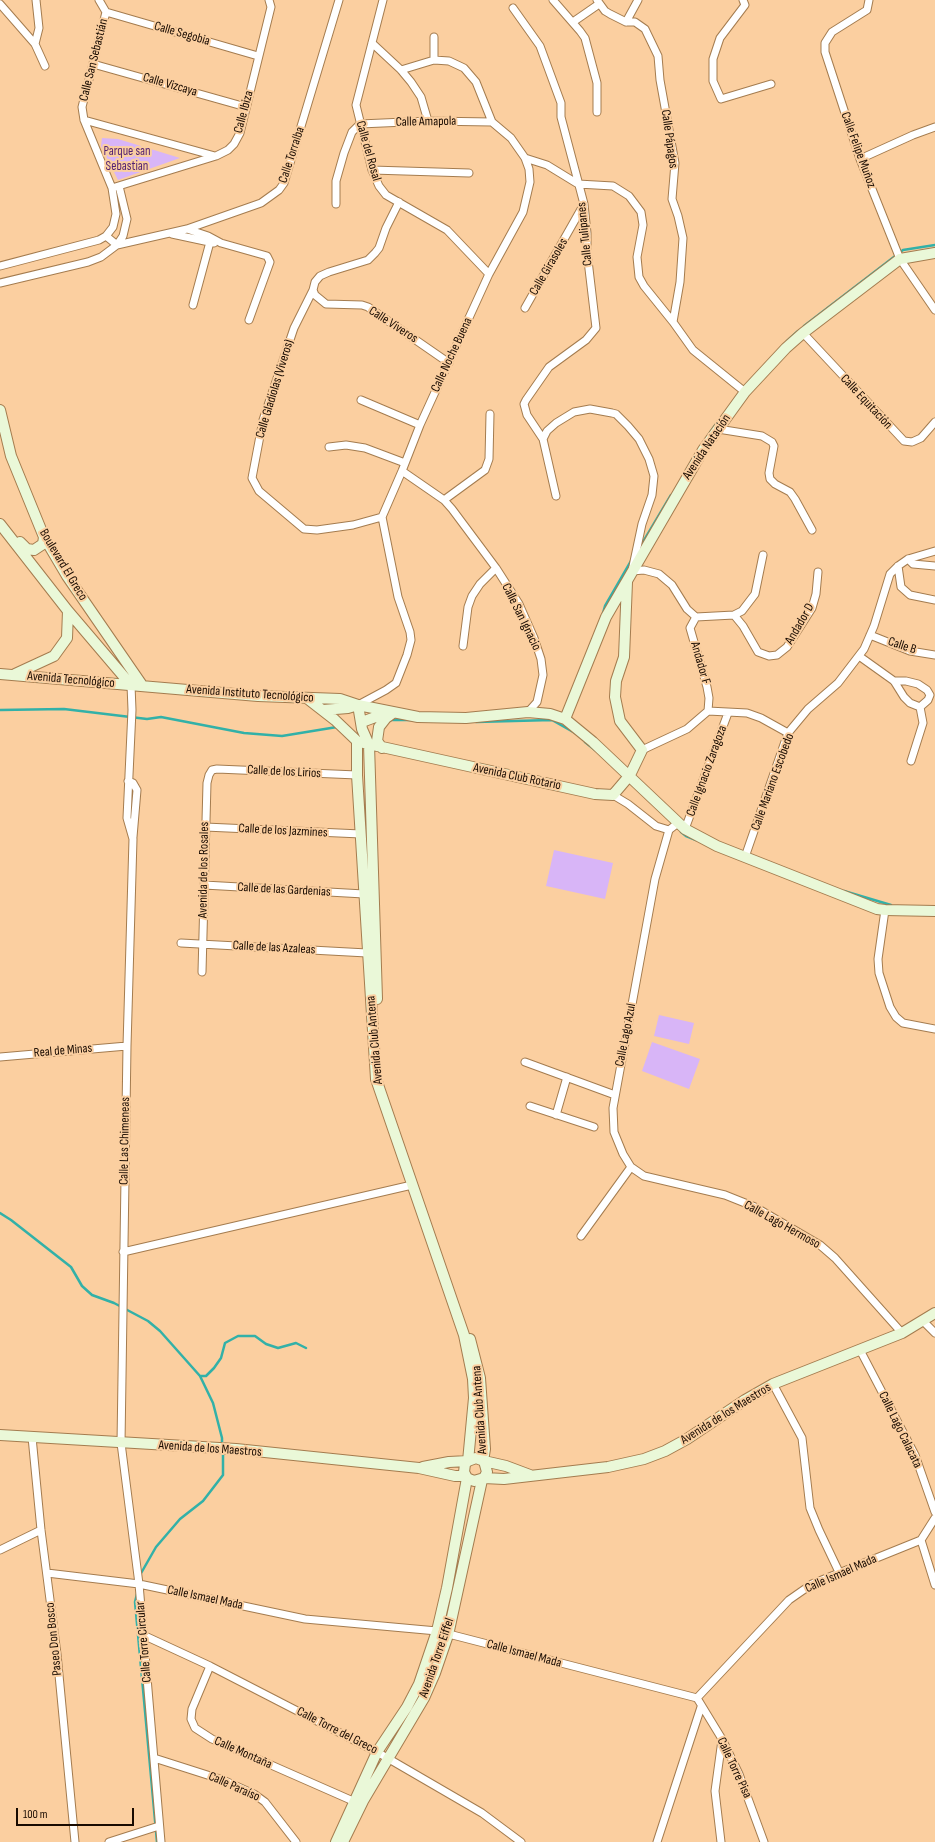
<!DOCTYPE html>
<html>
<head>
<meta charset="utf-8">
<style>
	body { margin:0 }
	#map { position:relative; width:935px; height:1842px; overflow:hidden; background:#fbcfa0; font-family:"Sofia Sans Condensed",sans-serif }
	canvas { display:block }
	.scale { position:absolute; left:16px; top:1808px; width:118px; height:18px; box-sizing:border-box; border:2px solid #190b00; border-top:0; padding-left:5px; font-size:12px; line-height:14px; white-space:nowrap; color:#190b00; -webkit-text-stroke:3px #fbcfa0; paint-order:stroke }
</style>
</head>
<body>
<div id="map">
<canvas width="935" height="1842"></canvas>
<div class="scale">100 m</div>
</div>
<script>
const ctx = document.querySelector('canvas').getContext('2d');
ctx.lineJoin = 'round';
function fillPath(path, color) { ctx.fillStyle = color; ctx.fill(path, 'evenodd'); }
const shape = rows => new Path2D(rows.map(r => 'M' + r).join(''));
function trace(path, color, width, dash) { ctx.strokeStyle = color; ctx.lineWidth = width; ctx.lineCap = dash ? 'butt' : 'round'; ctx.setLineDash(dash || []); ctx.stroke(path); }
function drawText(font, color, halo, rows, align = 'center') {
  ctx.font = font + ' "Sofia Sans Condensed",sans-serif'; ctx.lineWidth = 4; ctx.setLineDash([]); ctx.textBaseline = 'middle'; ctx.strokeStyle = halo; ctx.fillStyle = color; for (const [text, x, y, turn = 0] of rows) {
    ctx.save(); ctx.translate(x, y); ctx.rotate((+turn || 0) * Math.PI / 180); ctx.textAlign = isNaN(turn) ? turn : align; if (halo) ctx.strokeText(text, 0, 0); ctx.fillText(text, 0, 0); ctx.restore();
  }
}
fillPath(shape([
	[102,138,118,139,180,158,118,180,101,146],
	[554,850,613,863,605,899,546,886],
	[659,1015,694,1023,689,1044,654,1036],
	[652,1042,700,1059,689,1089,642,1071]
]), '#d8b5f7');
trace(shape([
	[804,326,903,250,935,245],
	[787,341,798,331],
	[709,434,716,424],
	[640,547,671,495],
	[603,613,605,606,631,561],
	[0,710,64,709,147,719,161,717,244,733,282,736,337,727],
	[390,720,411,720],
	[476,722,552,720,575,733],
	[585,742,595,750],
	[681,832,686,836,696,840],
	[844,891,891,905],
	[0,1213,11,1220,71,1267,82,1286,92,1295,114,1303,148,1321,160,1331,200,1376,206,1376,214,1368,221,1358,225,1343,238,1336,255,1336,266,1344,278,1348,296,1343,306,1348],
	[200,1376,213,1403,222,1438,222,1446],
	[140,1575,156,1547,180,1519,203,1501,223,1475,223,1451],
	[137,1594,135,1602,157,1842]
]), '#32b1a8', 2.5);
const street = shape([
	[383,0,356,105,372,170,379,186,386,195,447,230,489,274],
	[553,0,580,31,585,38,597,83,597,112],
	[597,0,605,11,610,14,626,22,635,22,645,29,658,56,660,80,675,163,672,199,678,216,683,238,680,282,673,322,693,350,745,392],
	[743,0,745,5,720,38,713,59,713,81,721,99,771,84],
	[869,0,867,10,832,32,825,43,825,52,860,159,900,259,935,310],
	[0,4,35,44,45,66],
	[513,8,540,46,561,103,561,117,584,204,587,233,587,252,596,328,586,340,549,367,526,400,524,404,527,415,543,439],
	[106,12,258,56],
	[573,22,599,4],
	[626,22,638,0],
	[434,37,434,60],
	[372,43,401,70,411,82,421,97,428,121],
	[35,44,39,28,36,0],
	[93,64,246,107],
	[84,120,215,156],
	[525,158,547,165,578,184,613,186,629,196,641,212,643,225,637,257,639,277,644,286,673,322],
	[860,159,913,135,935,127],
	[372,170,469,173],
	[112,188,216,156,228,150,234,144,240,133,271,7,269,0],
	[336,204,336,181,344,153,352,132,360,124,428,121,492,122],
	[187,229,208,236,221,243,267,256,270,262,249,320],
	[172,234,214,243],
	[106,236,117,245,187,229,261,203,279,190,284,183,339,0],
	[0,266,99,240,106,236,113,227,116,214,112,188,84,120,82,107,106,12,99,0],
	[0,283,88,262,101,257,117,245,123,236,127,219,119,186],
	[313,290,315,295,326,304,362,305,368,307,449,363],
	[193,305,210,242],
	[525,308,584,204],
	[803,333,904,441,912,442,921,438,935,422],
	[361,400,420,425],
	[718,429,762,436,772,442,774,446,769,473,770,479,775,484,790,492,795,499,812,530],
	[329,447,346,445,365,448,405,463],
	[402,471,444,500,452,509,496,568,519,604,534,638,541,659,543,675,537,702,528,712],
	[556,496,543,439,547,431,556,423,574,412,590,409,612,413,616,414,628,426,639,439,649,459,654,476,652,495,642,524,632,571,644,570,659,574,672,585,687,609,696,617,734,615,742,611,755,594,763,555],
	[444,500,485,470,489,459,490,414],
	[382,517,353,525,317,530,304,529,259,491,252,478,263,420,294,328,313,290,315,282,320,276,329,272,368,260,375,253,379,248,386,228,399,202],
	[908,559,913,564,935,566],
	[898,566,901,587,910,595,935,600],
	[734,615,743,626,758,652,769,656,777,655,787,647,812,608,816,594,818,572],
	[696,617,690,628,707,687,709,698,708,711],
	[870,635,910,651,935,655],
	[463,646,468,607,472,596,480,584,496,568],
	[859,656,894,681,904,697,910,703,920,707,928,700,930,695,927,690,918,684,906,681,894,681],
	[131,685,132,710,127,818,133,839,127,1046,121,1443,139,1584,161,1842],
	[358,705,386,690,396,683,407,655,411,640,410,632,398,597,382,517,402,471,420,425,489,274,523,212,530,182,529,169,525,158,511,138,492,122,476,82,464,68,449,61,434,60,401,70],
	[642,750,687,729,708,711,747,713,761,718,788,733],
	[911,761,923,723,920,707],
	[128,781,133,783,137,790,133,837],
	[613,795,628,804,656,826,669,830],
	[678,823,669,830,655,879,613,1108,614,1132,623,1154,631,1167,644,1176,725,1195,755,1207,820,1245,835,1258,902,1333],
	[205,827,361,834],
	[685,829,728,713],
	[745,857,788,733,808,709,838,683,864,649,874,626,890,574,898,566,908,559,935,551],
	[204,885,364,894],
	[885,910,878,959,879,973,890,1007,896,1017,903,1023,935,1029],
	[181,943,367,953],
	[202,972,207,783,209,775,212,770,217,769,357,775],
	[0,1057,127,1046],
	[525,1062,615,1095],
	[530,1106,594,1127],
	[556,1115,567,1077],
	[581,1236,631,1167],
	[123,1252,412,1185],
	[923,1321,935,1333],
	[860,1350,915,1455,935,1512],
	[773,1384,802,1438,810,1508,819,1530,839,1572],
	[32,1437,41,1530,57,1654,75,1842],
	[921,1540,935,1585],
	[0,1550,41,1530],
	[47,1573,139,1584,305,1619,437,1631,697,1698,789,1600,812,1584,921,1540,935,1518],
	[143,1635,210,1666,377,1752,482,1813,521,1842],
	[210,1666,192,1709,191,1719,195,1728,212,1739,353,1801],
	[697,1698,722,1739,739,1774,764,1842],
	[154,1758,223,1780,254,1794,265,1802,296,1842],
	[109,1842,159,1826],
	[657,1842,701,1707],
	[721,1842,715,1791,722,1740]
]);
const secondary = shape([
	[0,410,11,456,44,537,67,576,142,685],
	[0,524,68,611,131,685],
	[20,542,27,549,34,550,43,544,44,537],
	[0,674,258,696,340,699,358,705,418,717,466,718,528,712,550,714,565,719,593,742,685,829,717,846,877,909,885,910,935,911],
	[15,674,54,656,67,638,68,611],
	[308,699,335,720,357,741,357,775,376,1079,464,1335,473,1379,474,1398,468,1461],
	[358,705,362,729,369,745,377,999],
	[323,710,348,708,358,705],
	[565,719,606,617,703,450,745,392,786,348,803,333,900,259,935,253],
	[362,722,378,716,386,718],
	[364,743,595,794,613,795,630,775,642,750,620,721,615,697,616,681,624,657,627,582],
	[382,748,377,741,379,727,386,718,393,713],
	[470,1339,480,1378,485,1449,483,1461],
	[0,1435,236,1449,419,1468,455,1476,466,1476],
	[484,1461,506,1466,530,1475],
	[423,1467,449,1462,468,1461],
	[484,1478,487,1472,484,1461,476,1458,468,1461,465,1464,464,1472,467,1478,474,1481,484,1478,504,1479,608,1467,644,1459,665,1451,687,1439,745,1400,773,1384,902,1333,935,1313],
	[336,1842,377,1752,407,1707,419,1684,437,1631,447,1588,467,1478],
	[343,1842,363,1801,424,1698,435,1673,448,1635,482,1480]
]);
trace(street, '#a47c4f', 9);
trace(secondary, '#a47c4f', 12);
trace(street, '#fff', 7);
trace(secondary, '#eaf8d8', 10);
drawText('13px', '#190b00', '#fbcfa0', [
	["Calle Segobia",182,34,16],
	["Calle San Sebastián",94,60,-76],
	["Calle Vizcaya",170,85,16],
	["Calle Ibiza",244,112,-75],
	["Calle Amapola",426,122,-1],
	["Calle Pápagos",669,139,82],
	["Calle Felipe Muñoz",858,150,70],
	["Calle del Rosal",368,151,74],
	["Calle Torralba",292,155,-72],
	["Calle Tulipanes",585,234,-96],
	["Calle Girasoles",549,267,-60],
	["Calle Viveros",393,325,33],
	["Calle Noche Buena",452,355,-65],
	["Calle Gladiolas (Viveros)",275,389,-73],
	["Calle Equitación",866,402,47],
	["Avenida Natación",707,447,-56],
	["Boulevard El Greco",63,565,59],
	["Calle San Ignacio",521,617,64],
	["Andador D",800,624,-60],
	["Calle B",902,646,18],
	["Andador F",700,663,74],
	["Avenida Tecnológico",71,680,5],
	["Avenida Instituto Tecnológico",250,694,4],
	["Calle Ignacio Zaragoza",707,771,-70],
	["Calle de los Lirios",284,772,3],
	["Avenida Club Rotario",517,777,12],
	["Calle Mariano Escobedo",773,782,-70],
	["Calle de los Jazmines",283,831,3],
	["Avenida de los Rosales",204,870,-89],
	["Calle de las Gardenias",284,890,3],
	["Calle de las Azaleas",274,948,3],
	["Calle Lago Azul",626,1035,-79],
	["Avenida Club Antena",375,1040,-95],
	["Real de Minas",63,1051,-5],
	["Calle Las Chimeneas",125,1141,-89],
	["Calle Lago Hermoso",782,1225,29],
	["Avenida Club Antena",480,1410,-94],
	["Avenida de los Maestros",726,1414,-32],
	["Calle Lago Calacata",900,1430,64],
	["Avenida de los Maestros",210,1449,4],
	["Calle Ismael Mada",841,1574,-24],
	["Calle Ismael Mada",205,1598,12],
	["Paseo Don Bosco",54,1639,-96],
	["Calle Torre Circular",144,1642,-95],
	["Calle Ismael Mada",524,1654,15],
	["Avenida Torre Eiffel",437,1658,-71],
	["Calle Torre del Greco",337,1731,27],
	["Calle Montaña",243,1753,24],
	["Calle Torre Pisa",734,1768,65],
	["Calle Paraíso",234,1787,24]
]);
drawText('13px', '#511f72', '#fbcfa0', [
	["Parque san",127,152],
	["Sebastian",127,167]
]);
</script>
</body>
</html>
